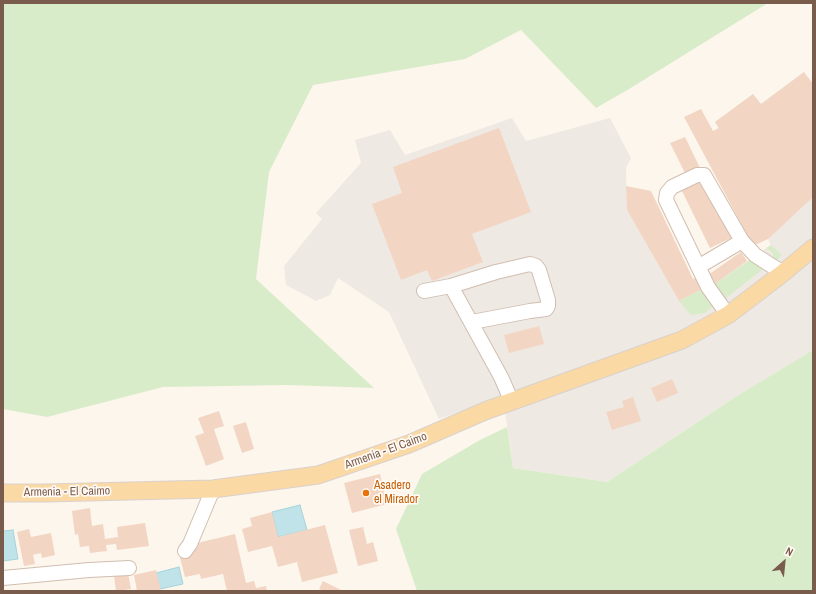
<!DOCTYPE html>
<html>
<head>
<meta charset="utf-8">
<style>
	body { margin:0 }
	#map { position:relative; width:816px; height:594px; overflow:hidden; background:#fdf6ec; font-family:"Archivo Narrow",sans-serif }
	canvas { display:block }
	.frame { position:absolute; inset:0; border:4px solid #7a5c4d; pointer-events:none }
	.north { position:absolute; left:764px; top:542px; width:40px; height:40px; -webkit-text-stroke:3px #fffaf3; paint-order:stroke; rotate:27deg; font-size:11px; font-weight:700; line-height:16px; text-align:center; color:#7a5c4d }
	.north::after { content:''; display:block; margin:auto; width:14px; height:18px; background:#7a5c4d; clip-path:polygon(50% 0,100% 100%,50% 72%,0 100%) }
</style>
</head>
<body>
<div id="map">
<canvas width="816" height="594"></canvas>
<div class="frame"></div>
<div class="north">N</div>
</div>
<script>
const ctx = document.querySelector('canvas').getContext('2d');
ctx.lineJoin = 'round';
function fillPath(path, color) { ctx.fillStyle = color; ctx.fill(path, 'evenodd'); }
const shape = rows => new Path2D(rows.map(r => 'M' + r).join(''));
function trace(path, color, width, dash) { ctx.strokeStyle = color; ctx.lineWidth = width; ctx.lineCap = dash ? 'butt' : 'round'; ctx.setLineDash(dash || []); ctx.stroke(path); }
function drawText(font, color, halo, rows, align = 'center') {
  ctx.font = font + ' "Archivo Narrow",sans-serif'; ctx.lineWidth = 3.5; ctx.setLineDash([]); ctx.textBaseline = 'middle'; ctx.strokeStyle = halo; ctx.fillStyle = color; for (const [text, x, y, turn = 0] of rows) {
    ctx.save(); ctx.translate(x, y); ctx.rotate((+turn || 0) * Math.PI / 180); ctx.textAlign = isNaN(turn) ? turn : align; if (halo) ctx.strokeText(text, 0, 0); ctx.fillText(text, 0, 0); ctx.restore();
  }
}
fillPath(shape([
	[804,72,813,84,813,350,740,394,607,482,513,468,505,411,501,398,439,419,389,312,338,278,330,295,316,301,286,285,284,266,322,219,316,213,361,163,355,140,390,130,405,155,512,118,526,141,610,118,631,158,626,168,627,210,679,301,712,286,771,245,713,131,718,128,715,122,753,94,761,104]
]), '#efe9e4');
fillPath(shape([
	[3,3,768,3,629,89,596,108,521,30,465,59,313,85,269,172,256,279,374,388,288,385,163,387,47,417,3,409],
	[771,245,782,255,776,261,773,259,773,255,772,252,766,248],
	[751,259,763,269,726,298,712,286],
	[704,288,712,307,705,313,691,315,679,301],
	[813,350,813,591,417,591,396,529,422,474,480,440,507,427,513,468,607,482,740,394]
]), '#d8ecc9');
const water = shape([
	[300,505,307,530,278,537,272,512,300,505],
	[13,530,18,559,3,561,3,531,13,530],
	[179,567,183,584,160,589,156,573,179,567]
]);
fillPath(water, '#bfe3e8');
trace(water, '#a5d3da', 1);
fillPath(shape([
	[804,72,813,84,813,197,768,239,753,246,684,117,701,109,713,131,719,128,715,122,753,94,761,104],
	[499,128,531,212,472,234,483,262,432,281,427,270,401,280,372,204,402,193,393,167],
	[685,137,701,170,687,177,670,143],
	[703,176,733,237,710,248,680,187],
	[626,186,651,191,693,279,700,276,704,288,679,301,627,210],
	[741,252,747,261,712,286,705,277],
	[539,326,544,344,509,353,504,335],
	[672,379,678,393,657,402,651,388],
	[633,397,641,421,612,430,606,412,624,407,622,401],
	[219,411,224,426,214,429,224,459,206,466,195,436,204,433,198,418],
	[246,422,254,449,242,453,233,426],
	[380,474,387,504,352,513,344,483],
	[90,508,92,526,103,524,105,539,118,537,117,527,145,523,149,546,117,550,116,544,106,545,107,551,90,553,89,546,80,547,78,534,75,535,72,511],
	[272,512,278,537,325,525,338,573,302,582,297,562,278,567,272,546,248,552,242,529,252,526,250,518],
	[363,527,367,544,373,542,378,561,358,566,349,530],
	[29,529,31,537,51,533,55,555,42,558,41,553,33,555,35,564,24,566,17,532],
	[235,534,246,583,254,581,256,588,266,586,267,591,227,591,223,574,201,579,200,574,185,577,179,554,195,550,193,544],
	[156,570,161,591,137,591,134,575],
	[128,573,131,589,116,591,114,576],
	[323,581,343,591,323,591,319,589]
]), '#f3d5c3');
const minor = shape([
	[698,267,742,241],
	[451,286,496,272,530,264,536,266,539,270,548,300,548,306,546,309,530,311,472,322],
	[424,291,451,286,501,377,512,402],
	[728,315,708,287,666,200,667,193,672,187,697,175,704,175,742,241,755,255,783,273],
	[185,551,190,544,213,489],
	[3,578,89,570,129,568]
]);
const major = shape([
	[3,493,46,493,213,489,318,475,409,444,485,411,682,340,728,315,783,273,813,248]
]);
trace(minor, '#d1beb0', 16);
trace(major, '#dad1cd', 19);
trace(minor, '#fff', 14);
trace(major, '#fbd9a5', 17);
for (const [x, y, r, color] of [
	[366,493,4,"#e8710a"]
]) { const dot = new Path2D(); dot.arc(x, y, r, 0, 2 * Math.PI); ctx.fillStyle = color; ctx.fill(dot); trace(dot, '#fffaf3', 1.5); }
drawText('12px', '#7a5c4d', '#fffaf3', [
	["Armenia - El Caimo",386,451,-20],
	["Armenia - El Caimo",67,492,-1]
]);
drawText('12px', '#c56008', '#fffaf3', [
	["Asadero",374,486],
	["el Mirador",374,500]
], 'left');
</script>
</body>
</html>
